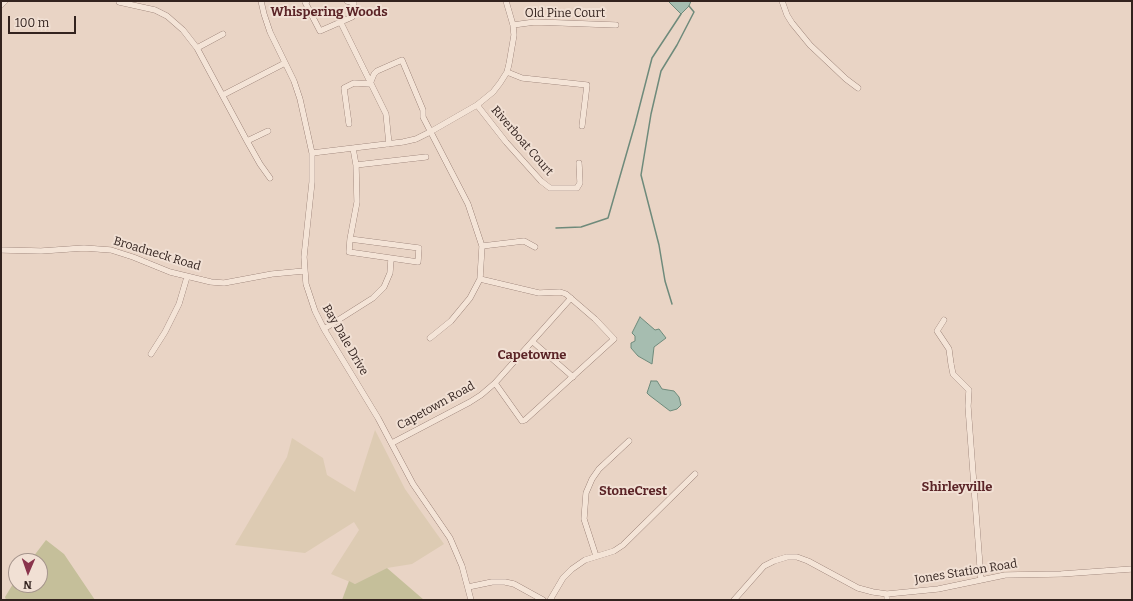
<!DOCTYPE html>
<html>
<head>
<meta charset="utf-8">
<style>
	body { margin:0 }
	#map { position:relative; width:1133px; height:601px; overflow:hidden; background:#e9d4c5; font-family:Bitter,serif }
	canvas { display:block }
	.frame { position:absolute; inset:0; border:2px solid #33231f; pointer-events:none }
	.north { position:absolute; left:8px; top:553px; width:40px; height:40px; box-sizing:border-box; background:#f1e0d4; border:1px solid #a5948c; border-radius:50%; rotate:182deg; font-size:11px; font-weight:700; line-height:16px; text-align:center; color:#33231f }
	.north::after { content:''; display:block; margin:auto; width:14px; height:18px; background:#8a344c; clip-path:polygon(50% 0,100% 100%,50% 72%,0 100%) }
	.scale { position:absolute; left:8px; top:16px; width:68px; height:18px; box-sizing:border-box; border:2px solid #33231f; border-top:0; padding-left:5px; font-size:12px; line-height:14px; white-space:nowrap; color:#33231f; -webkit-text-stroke:3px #f1e0d4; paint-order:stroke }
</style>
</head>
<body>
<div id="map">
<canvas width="1133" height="601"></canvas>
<div class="frame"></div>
<div class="north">N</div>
<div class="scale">100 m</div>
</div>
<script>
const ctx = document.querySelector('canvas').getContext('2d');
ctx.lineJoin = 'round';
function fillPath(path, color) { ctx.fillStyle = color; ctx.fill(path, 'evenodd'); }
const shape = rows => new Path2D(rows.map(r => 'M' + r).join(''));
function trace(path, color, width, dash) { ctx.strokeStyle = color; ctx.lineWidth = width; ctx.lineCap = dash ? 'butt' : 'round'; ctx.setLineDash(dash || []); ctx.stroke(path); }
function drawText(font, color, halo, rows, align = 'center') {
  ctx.font = font + ' Bitter,serif'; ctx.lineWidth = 4; ctx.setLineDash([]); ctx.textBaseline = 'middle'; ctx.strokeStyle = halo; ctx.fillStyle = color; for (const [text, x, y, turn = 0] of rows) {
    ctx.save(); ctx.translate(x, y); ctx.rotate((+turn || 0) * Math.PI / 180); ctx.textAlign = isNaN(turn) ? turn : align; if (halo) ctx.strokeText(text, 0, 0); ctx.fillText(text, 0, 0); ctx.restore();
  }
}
fillPath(shape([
	[375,430,405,489,444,544,412,564,387,568,355,584,331,574,359,530,354,522,305,553,235,545,287,457,292,438,323,458,327,475,355,492]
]), '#ddcbb3');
fillPath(shape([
	[46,540,64,554,95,600,6,600,5,597,16,579,16,585,40,585,40,561,30,561],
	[387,568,424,600,342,600,349,581,355,584]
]), '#c5bf9a');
const water = shape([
	[668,1,691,1,689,6,681,14,668,1],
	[640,317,655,330,659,329,666,338,654,347,652,364,638,356,631,348,631,343,635,341,635,336,632,333,640,317],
	[651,381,657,381,662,389,674,391,679,397,681,405,677,409,670,411,649,395,647,393,651,381]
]);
fillPath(water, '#a6bdb0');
trace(water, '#6e8a7b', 1);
trace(shape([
	[556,228,581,227,608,218,635,124,652,58,681,14],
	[672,304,665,281,659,245,641,175,651,114,661,71,677,45,694,12,689,6]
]), '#6e8a7b', 1.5);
const minor = shape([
	[119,1,119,2,155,10,167,16,183,30,197,48,247,141,260,164,270,178],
	[261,1,264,14,270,32,294,81,300,99,312,153,312,182,304,257,306,284,315,311,324,329,378,418,413,484,450,538,462,566,471,600],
	[307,1,305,2,320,31,352,17,354,3,347,1],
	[782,1,787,15,792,23,810,45,846,79,858,88],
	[1,5,5,1],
	[341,23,386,114,389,144],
	[513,25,535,22,616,25],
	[197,48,223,34],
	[507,72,522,78,587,85,582,126],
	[370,84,374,74,377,71,402,60,423,110,423,117,468,204,482,246,480,279,470,298,451,321,430,338],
	[223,95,285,63],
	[477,105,506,142,541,181,550,188,577,188,580,183,579,163],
	[349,124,344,88,354,83,370,84],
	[247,141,268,131],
	[312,153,403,142,416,139,430,132,477,105,493,92,500,83,507,72,509,64,514,35,513,25,506,1],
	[356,165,426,157],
	[350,239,419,248,418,262,349,252,350,239,357,202,356,165,353,148],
	[482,246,524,241,535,247],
	[1,250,41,251,84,248,111,250,133,257,170,272,211,282,224,283,272,274,304,271],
	[480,279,539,293,560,292,566,294,595,319,614,339,525,420,522,421,495,383],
	[944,320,937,331,949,349,951,364,953,374,969,390,968,406,981,580],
	[324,329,373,298,384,287,390,273,391,259],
	[533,342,573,377],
	[151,354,165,332,179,304,187,277],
	[392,443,470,402,481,395,495,383,571,298],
	[596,556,584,519,586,493,592,479,599,469,629,441],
	[468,587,492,582,505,582,514,584,543,600],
	[550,600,563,578,572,569,585,560,614,551,623,545,695,474],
	[734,600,764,566,774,561,787,557,797,557,808,561,858,588,873,592,887,594,938,589,1005,575,1061,574,1132,569],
	[887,600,887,594]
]);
trace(minor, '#81665d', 6);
trace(minor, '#f4e4d7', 5.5);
drawText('12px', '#33231f', '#f1e0d4', [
	["Old Pine Court",565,14],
	["Riverboat Court",522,141,49],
	["Broadneck Road",157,254,17],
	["Bay Dale Drive",345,340,60],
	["Capetown Road",436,406,-29],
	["Jones Station Road",966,572,-9]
]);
drawText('bold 13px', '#5b2427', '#f1e0d4', [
	["Whispering Woods",329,12],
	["Capetowne",532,355],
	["Shirleyville",957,487],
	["StoneCrest",633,491]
]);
</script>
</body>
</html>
